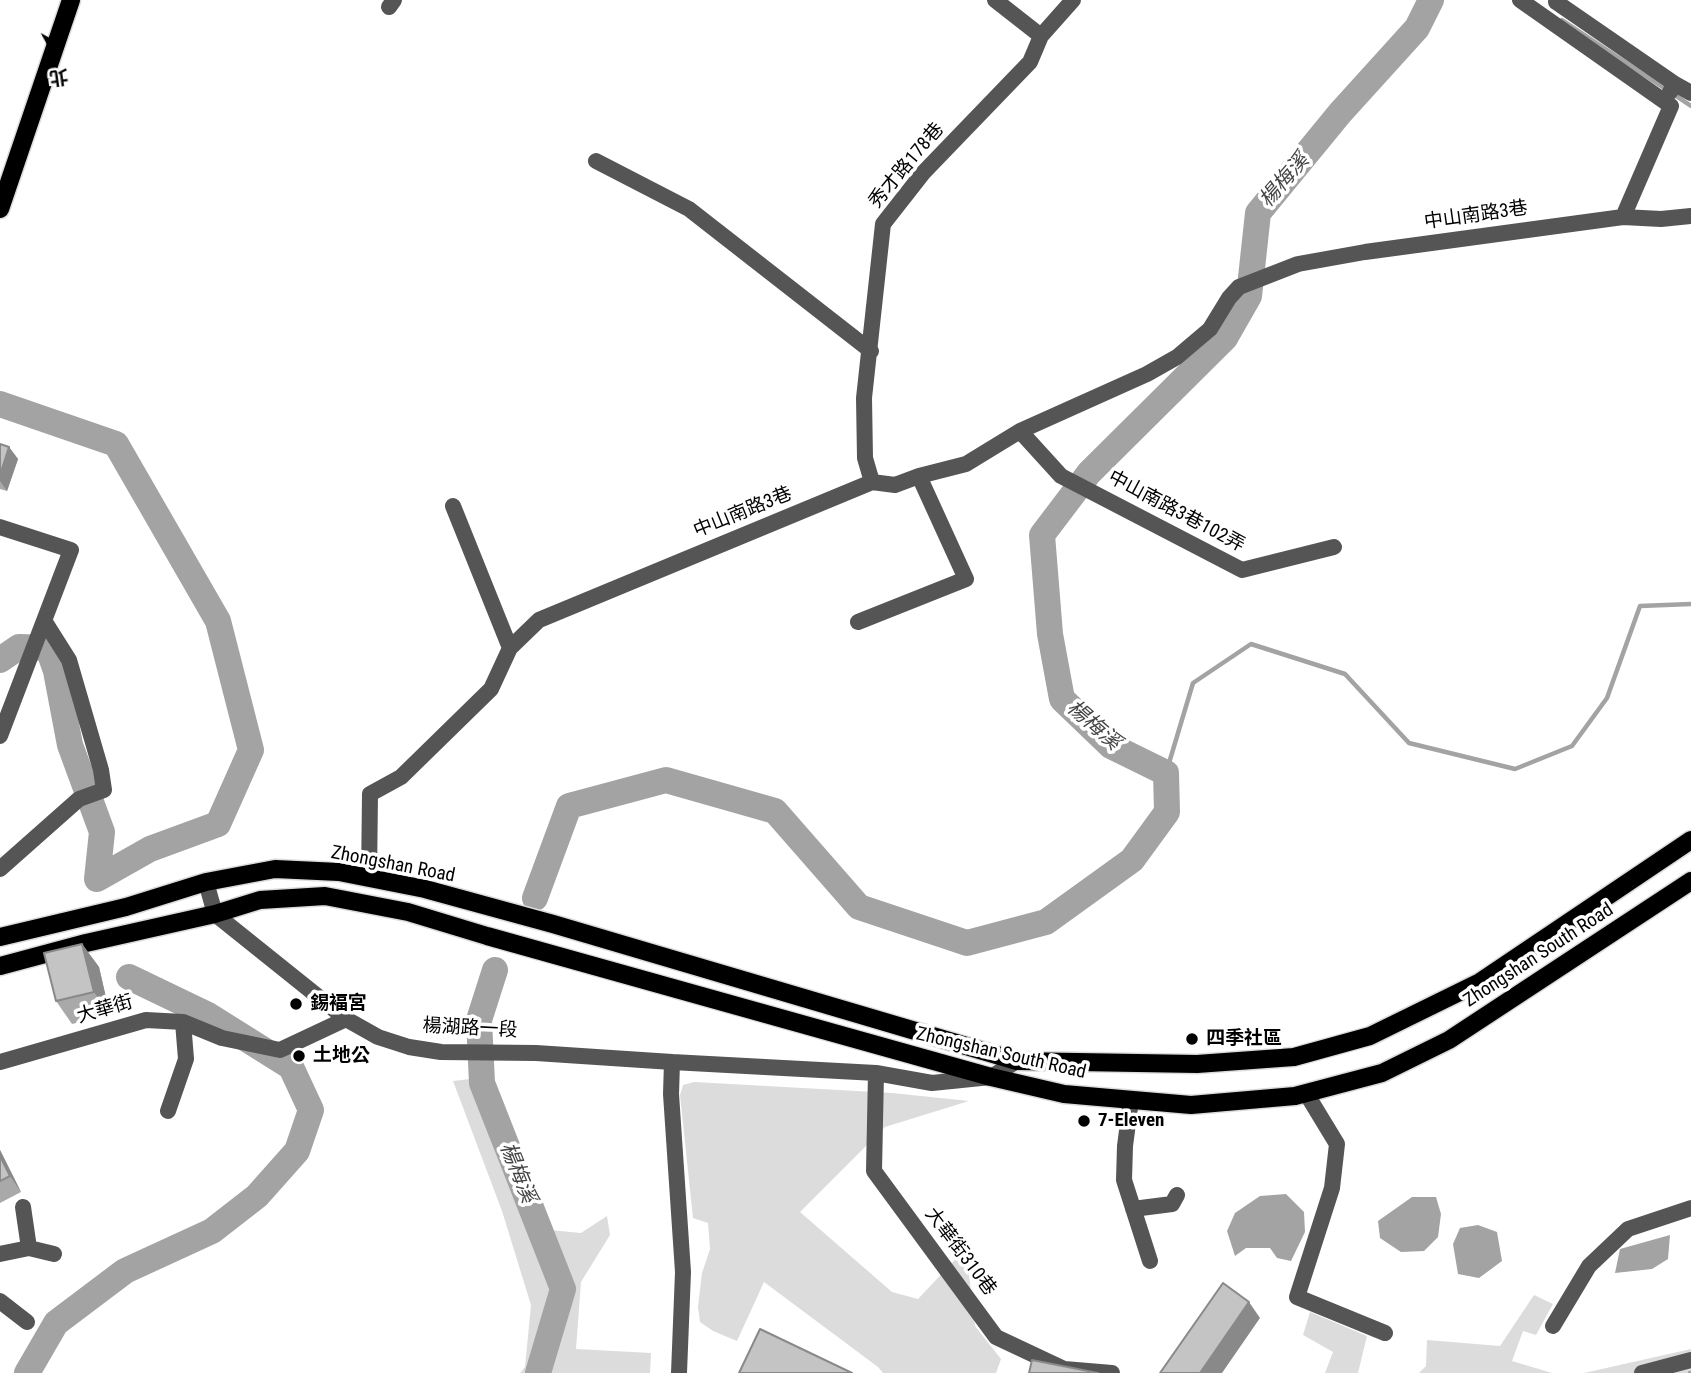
<!DOCTYPE html>
<html>
<head>
<meta charset="utf-8">
<style>
	body { margin:0 }
	#map { position:relative; width:1691px; height:1373px; overflow:hidden; background:#fff; font-family:"Roboto Condensed","Noto Sans TC",sans-serif }
	canvas { display:block }
	.north { position:absolute; left:21px; top:21px; width:70px; height:70px; -webkit-text-stroke:5px #fff; paint-order:stroke; rotate:172deg; font-size:19px; font-weight:700; line-height:28px; text-align:center; color:#000 }
	.north::after { content:''; display:block; margin:auto; width:24px; height:32px; background:#000; clip-path:polygon(50% 0,100% 100%,50% 72%,0 100%) }
</style>
</head>
<body>
<div id="map">
<canvas width="1691" height="1373"></canvas>
<div class="north">北</div>
</div>
<script>
const ctx = document.querySelector('canvas').getContext('2d');
ctx.lineJoin = 'round';
function fillPath(path, color) { ctx.fillStyle = color; ctx.fill(path, 'evenodd'); }
const shape = rows => new Path2D(rows.map(r => 'M' + r).join(''));
function trace(path, color, width, dash) { ctx.strokeStyle = color; ctx.lineWidth = width; ctx.lineCap = dash ? 'butt' : 'round'; ctx.setLineDash(dash || []); ctx.stroke(path); }
function drawText(font, color, halo, rows, align = 'center') {
  ctx.font = font + ' "Roboto Condensed","Noto Sans TC",sans-serif'; ctx.lineWidth = 7; ctx.setLineDash([]); ctx.textBaseline = 'middle'; ctx.strokeStyle = halo; ctx.fillStyle = color; for (const [text, x, y, turn = 0] of rows) {
    ctx.save(); ctx.translate(x, y); ctx.rotate((+turn || 0) * Math.PI / 180); ctx.textAlign = isNaN(turn) ? turn : align; if (halo) ctx.strokeText(text, 0, 0); ctx.fillText(text, 0, 0); ctx.restore();
  }
}
fillPath(shape([
	[470,1079,529,1228,581,1233,607,1216,610,1235,581,1282,576,1349,651,1353,650,1373,520,1373,525,1367,531,1305,502,1211,453,1081],
	[694,1082,892,1093,969,1101,885,1127,800,1212,892,1292,918,1299,966,1248,975,1326,1001,1359,996,1373,883,1373,878,1367,764,1282,737,1341,713,1331,700,1322,698,1307,702,1273,710,1249,708,1223,693,1218,680,1095,683,1085],
	[1534,1295,1553,1304,1536,1335,1523,1331,1512,1361,1552,1373,1419,1373,1426,1366,1427,1340,1500,1346],
	[1310,1312,1367,1336,1358,1373,1325,1373,1333,1352,1303,1335],
	[1691,1349,1691,1373,1584,1373]
]), '#dcdcdc');
fillPath(shape([
	[1286,1194,1304,1212,1305,1232,1291,1261,1277,1258,1270,1248,1246,1248,1235,1256,1227,1231,1235,1213,1260,1196],
	[1412,1197,1436,1197,1441,1214,1438,1237,1424,1251,1401,1252,1380,1238,1378,1221],
	[1478,1225,1497,1232,1502,1261,1479,1278,1458,1274,1453,1244,1460,1228],
	[1670,1235,1668,1259,1652,1269,1615,1273,1620,1249]
]), '#a3a3a3');
trace(shape([
	[1562,20,1691,106],
	[1166,773,1193,683,1251,644,1345,674,1409,743,1515,769,1572,746,1607,698,1640,606,1691,604],
	[1690,1373,1691,1373]
]), '#a3a3a3', 4.5);
trace(shape([
	[0,404,116,444,218,621,251,750,218,824,150,849,97,879],
	[0,660,19,647,48,648,56,671,70,745,102,832,97,879],
	[535,898,569,806,666,780,775,811,859,907,967,943,1046,922,1132,860,1167,812,1166,773,1111,746,1062,699,1050,634,1042,535,1089,473,1225,338,1249,296,1258,213,1340,113,1417,28,1431,0],
	[495,970,479,1020,482,1083,563,1289,538,1373],
	[27,1373,56,1323,125,1271,212,1231,257,1196,297,1151,311,1110,291,1067,208,1015,129,977]
]), '#a3a3a3', 26);
const major = shape([
	[0,209,71,0],
	[0,937,126,907,206,882,275,869,339,872,425,889,553,924,1017,1061,1197,1064,1294,1057,1370,1036,1480,982,1691,840],
	[0,966,86,943,215,914,260,900,325,896,408,912,487,936,991,1077,1064,1094,1191,1105,1295,1096,1382,1073,1449,1040,1691,881]
]);
trace(major, '#dbdbdb', 21);
trace(shape([
	[995,0,1041,36],
	[1520,0,1671,106,1623,217],
	[1558,0,1556,2,1675,84],
	[389,7,394,0],
	[1670,92,1675,84,1691,93],
	[596,161,689,209,871,351],
	[1020,431,1061,476,1242,570,1334,547],
	[872,482,865,458,864,398,883,224,923,173,1030,62,1041,36,1073,0],
	[453,506,510,648],
	[0,527,71,550,0,736],
	[858,622,966,579,919,476],
	[0,869,79,799,104,790,101,770,69,660,45,622],
	[369,878,370,794,401,777,491,689,510,648,539,620,872,482,895,485,919,476,966,464,1020,431,1147,374,1177,357,1210,329,1229,298,1239,287,1298,264,1365,252,1623,217,1661,219,1691,216],
	[206,882,215,914,346,1019,378,1037,409,1047,441,1052,536,1053,672,1062,671,1094,683,1272,679,1373],
	[0,1062,146,1020,183,1022,222,1038,280,1050,346,1019],
	[672,1062,876,1073,932,1083,991,1077,1017,1061],
	[876,1073,874,1171,996,1337,1064,1369,1112,1373],
	[1306,1093,1337,1144,1332,1188,1297,1297,1385,1333],
	[1131,1100,1125,1146,1124,1180,1150,1261],
	[168,1111,186,1059,183,1022],
	[1133,1209,1172,1204,1177,1195],
	[29,1248,54,1254],
	[0,1254,29,1248,23,1207],
	[0,1301,27,1322],
	[1553,1326,1589,1266,1628,1229,1691,1208],
	[1642,1373,1691,1360]
]), '#555', 16);
trace(major, '#000', 18);
fillPath(shape([
	[0,444,9,447,18,459,7,491,0,489],
	[82,944,99,967,110,1015,72,1024,56,1001],
	[0,1150,21,1192,0,1203]
]), '#a9a9a9');
fillPath(shape([
	[9,447,18,459,7,491,0,481,0,475],
	[82,944,99,967,110,1015,94,992],
	[0,1150,21,1192,10,1176,0,1156],
	[1249,1302,1260,1318,1222,1373,1200,1373]
]), '#898989');
const building = shape([
	[0,444,9,447,0,475,0,444],
	[82,944,94,992,56,1001,44,953,82,944],
	[0,1156,10,1176,0,1181,0,1156],
	[1223,1283,1249,1302,1200,1373,1160,1373,1223,1283],
	[760,1329,852,1373,739,1373,760,1329],
	[1032,1360,1098,1373,1029,1373,1032,1360]
]);
fillPath(building, '#c4c4c4');
trace(building, '#898989', 2);
for (const [x, y, r, color] of [
	[296,1004,7,"#000"],
	[1192,1039,7,"#000"],
	[299,1056,7,"#000"],
	[1084,1121,7,"#000"]
]) { const dot = new Path2D(); dot.arc(x, y, r, 0, 2 * Math.PI); ctx.fillStyle = color; ctx.fill(dot); trace(dot, '#fff', 2.5); }
drawText('19px', '#000', '#fff', [
	["秀才路178巷",907,166,-50],
	["中山南路3巷",1476,216,-8],
	["中山南路3巷102弄",1176,512,28],
	["中山南路3巷",743,513,-22],
	["Zhongshan Road",393,865,11],
	["Zhongshan South Road",1539,956,-33],
	["大華街",105,1010,-16],
	["楊湖路一段",470,1029,3],
	["Zhongshan South Road",1001,1054,13],
	["大華街310巷",960,1252,53]
]);
drawText('bold 19px', '#000', '#fff', [
	["錫褔宮",310,1004],
	["四季社區",1206,1039],
	["土地公",313,1056],
	["7-Eleven",1098,1121]
], 'left');
drawText('italic 21px', '#444', '#fff', [
	["楊梅溪",1285,181,-49],
	["楊梅溪",1093,726,41],
	["楊梅溪",517,1173,68]
]);
</script>
</body>
</html>
